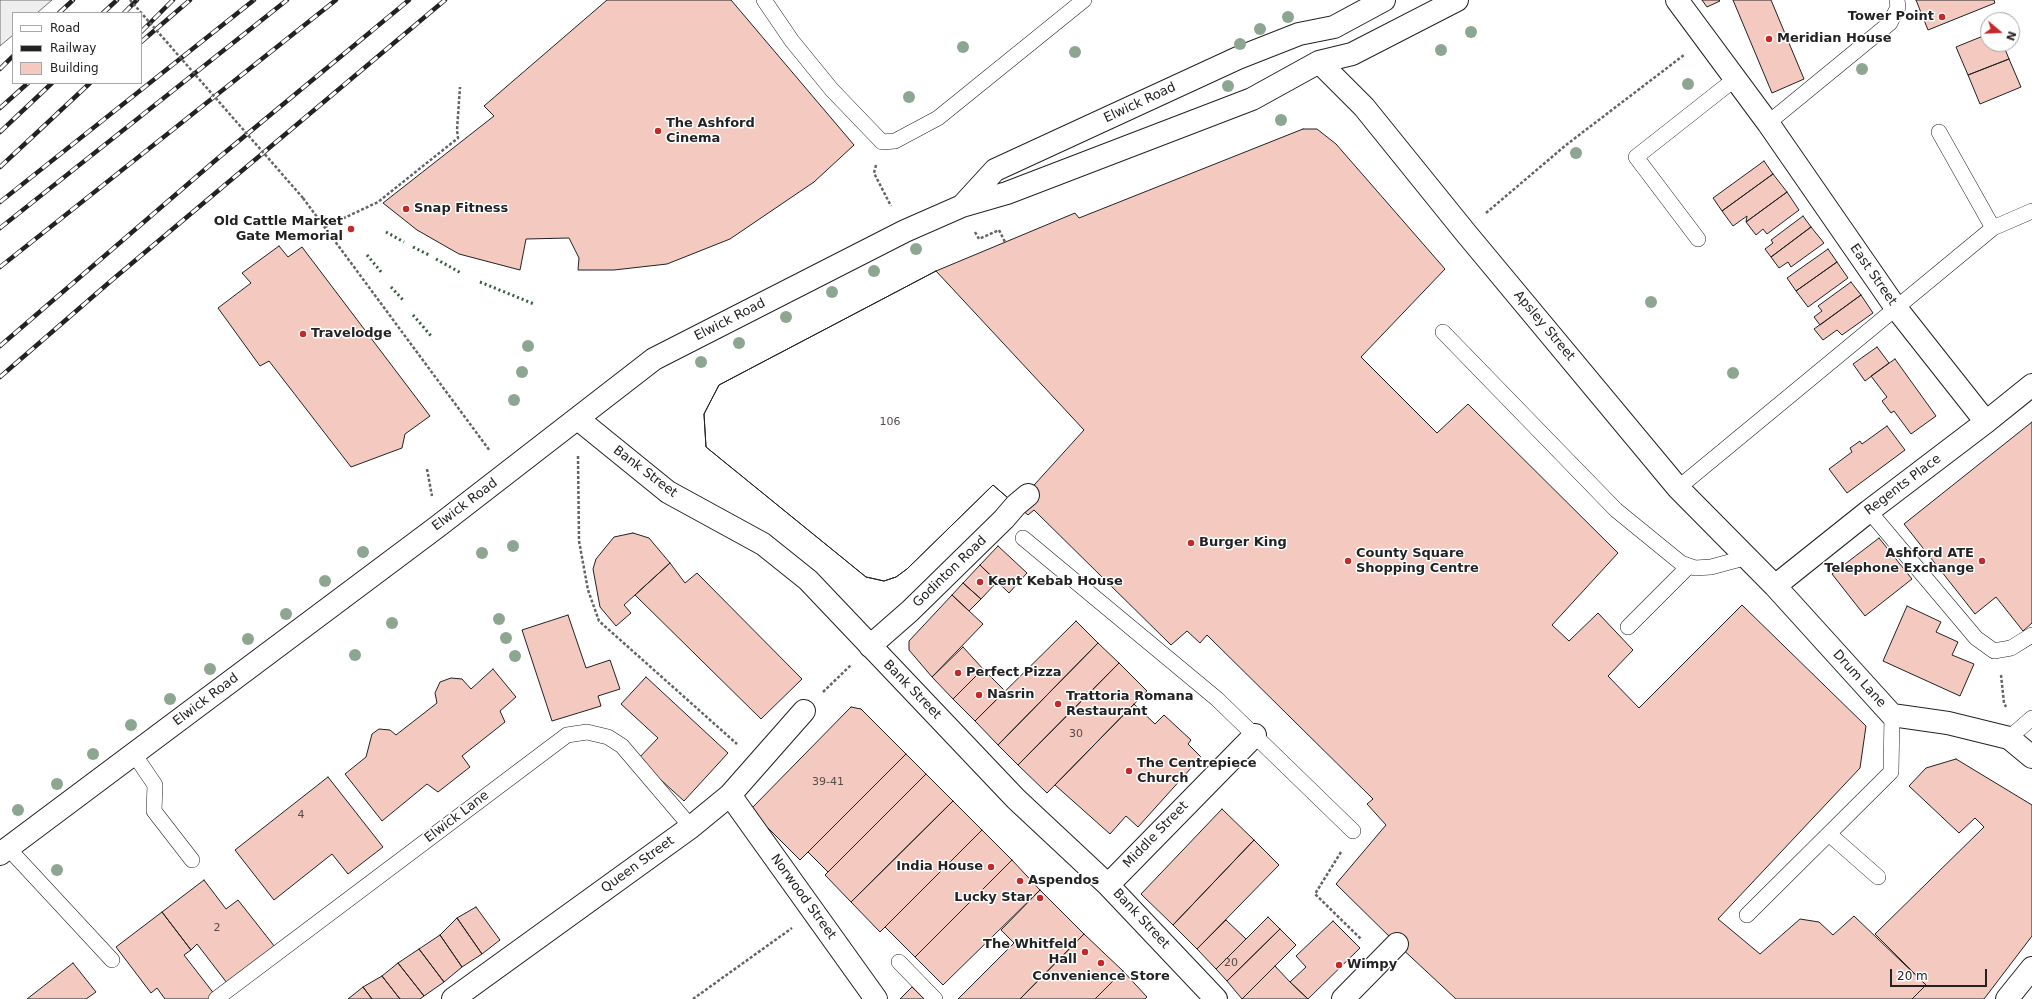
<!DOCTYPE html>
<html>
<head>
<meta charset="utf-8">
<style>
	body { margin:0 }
	#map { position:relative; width:2032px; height:999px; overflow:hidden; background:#fff; font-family:"DejaVu Sans",sans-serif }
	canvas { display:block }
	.legend { position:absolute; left:12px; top:12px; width:130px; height:72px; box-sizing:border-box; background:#fff; border:1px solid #a7a7a7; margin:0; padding:5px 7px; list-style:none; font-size:12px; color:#222 }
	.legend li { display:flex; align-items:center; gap:8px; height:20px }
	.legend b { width:20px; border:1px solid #a7a7a7 }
	.north { position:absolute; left:1980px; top:12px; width:40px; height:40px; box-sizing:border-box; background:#fff; border:1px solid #a7a7a7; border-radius:50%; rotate:109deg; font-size:11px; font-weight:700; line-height:16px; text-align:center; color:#222 }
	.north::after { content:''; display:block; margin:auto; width:14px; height:18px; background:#c62828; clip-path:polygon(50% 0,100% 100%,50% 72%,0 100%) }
	.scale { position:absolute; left:1890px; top:969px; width:97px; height:18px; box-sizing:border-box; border:2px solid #222; border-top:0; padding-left:5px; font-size:12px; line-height:14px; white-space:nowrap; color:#222; -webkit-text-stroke:3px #fff; paint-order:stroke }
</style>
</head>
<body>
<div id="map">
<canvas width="2032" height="999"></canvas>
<ul class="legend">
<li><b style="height:5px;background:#fff"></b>Road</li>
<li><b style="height:5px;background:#222"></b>Railway</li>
<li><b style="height:11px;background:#f3c9c0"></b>Building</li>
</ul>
<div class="north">N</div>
<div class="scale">20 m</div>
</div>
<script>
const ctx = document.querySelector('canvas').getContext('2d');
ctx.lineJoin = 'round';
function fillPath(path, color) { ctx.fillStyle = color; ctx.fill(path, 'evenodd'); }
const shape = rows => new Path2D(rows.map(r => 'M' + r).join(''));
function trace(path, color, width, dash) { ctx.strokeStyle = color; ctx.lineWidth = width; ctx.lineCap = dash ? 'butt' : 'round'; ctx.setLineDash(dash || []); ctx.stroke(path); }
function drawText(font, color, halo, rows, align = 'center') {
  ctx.font = font + ' "DejaVu Sans",sans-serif'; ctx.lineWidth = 3; ctx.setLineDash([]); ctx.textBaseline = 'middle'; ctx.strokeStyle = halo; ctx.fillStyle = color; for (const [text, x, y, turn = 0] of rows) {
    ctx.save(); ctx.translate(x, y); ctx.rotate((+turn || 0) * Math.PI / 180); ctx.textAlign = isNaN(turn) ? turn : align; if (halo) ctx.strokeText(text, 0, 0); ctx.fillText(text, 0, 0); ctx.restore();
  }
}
const green = shape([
	[0,0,52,0,37,13,13,13,13,35,0,46,0,0]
]);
fillPath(green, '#eee');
trace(green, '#6f6f6f', 1);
const building = shape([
	[607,0,731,0,854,145,814,182,730,239,667,264,614,270,578,270,579,258,569,238,526,239,520,270,459,254,417,230,383,203,494,116,484,106,607,0],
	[1702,0,1719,0,1720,1,1707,7,1702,0],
	[1733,0,1771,0,1804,79,1772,93,1733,0],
	[1916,0,1994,0,1995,3,1928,30,1916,0],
	[1988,34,1988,44,2003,44,2009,59,1968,75,1956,47,1988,34],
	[2009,59,2021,87,1980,104,1968,75,2009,59],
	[1303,129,1317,129,1336,144,1445,269,1361,357,1437,433,1468,404,1618,553,1552,625,1569,641,1598,613,1633,650,1608,676,1639,708,1742,605,1866,726,1860,768,1718,919,1760,954,1800,919,1819,922,1833,935,1854,916,1926,985,1912,999,1456,999,1397,944,1336,884,1386,825,1367,804,1373,799,1207,635,1200,643,1187,631,1171,645,1034,510,1028,515,993,485,907,569,896,577,884,581,866,577,706,447,704,414,719,385,936,271,1075,213,1079,218,1303,129],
	[1764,161,1773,174,1722,211,1713,198,1764,161],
	[1773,174,1787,192,1746,222,1747,216,1733,226,1722,211,1773,174],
	[1787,192,1799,210,1767,234,1763,229,1756,235,1746,222,1787,192],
	[1803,216,1811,227,1771,257,1765,249,1773,243,1771,240,1803,216],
	[1811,227,1824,243,1791,267,1788,262,1779,268,1771,257,1811,227],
	[279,246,288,257,302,247,430,416,405,434,402,448,351,467,269,361,260,366,218,308,251,283,242,273,279,246],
	[1828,249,1837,262,1796,291,1787,278,1828,249],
	[1837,262,1848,278,1808,307,1796,291,1837,262],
	[936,271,1084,430,1016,505,993,485,907,569,896,577,884,581,866,577,706,447,704,414,719,385,936,271],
	[1851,282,1861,295,1820,325,1814,317,1822,311,1818,306,1851,282],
	[1861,295,1873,313,1842,335,1837,330,1823,340,1814,329,1861,295],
	[1877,347,1889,363,1865,381,1853,364,1877,347],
	[1895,359,1936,416,1911,434,1894,411,1891,413,1882,401,1887,397,1871,376,1895,359],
	[2032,422,2032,623,2023,631,1996,597,1975,614,1904,524,2032,422],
	[1887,426,1905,450,1847,493,1829,469,1852,452,1850,448,1860,441,1862,444,1887,426],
	[633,533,649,538,670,563,624,605,631,613,616,626,600,607,593,569,596,559,614,537,633,533],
	[1879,538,1912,579,1865,616,1832,574,1879,538],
	[998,546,1027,573,1009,593,980,565,998,546],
	[670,563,685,583,697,573,802,679,761,719,635,595,670,563],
	[980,565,997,582,981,599,963,583,980,565],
	[963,583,981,599,969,611,952,595,963,583],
	[952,595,983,624,932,677,909,650,909,641,952,595],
	[1907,606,1941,622,1936,632,1958,642,1952,655,1974,664,1960,696,1883,661,1907,606],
	[568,615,586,668,610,660,620,689,598,696,601,706,552,721,522,630,568,615],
	[1076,621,1098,643,998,745,975,721,1076,621],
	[1098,643,1119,663,1018,765,998,745,1098,643],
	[963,647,983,669,953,699,932,677,963,647],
	[1119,663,1147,691,1047,793,1018,765,1119,663],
	[493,669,516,697,500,711,505,722,462,756,470,767,438,792,427,784,382,821,345,774,366,757,372,734,379,729,390,730,396,735,437,703,435,693,440,682,451,678,462,679,471,689,493,669],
	[983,669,1005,691,975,721,953,699,983,669],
	[646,677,728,753,684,801,638,759,658,738,621,704,646,677],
	[1134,704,1155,724,1164,715,1191,740,1188,744,1201,757,1138,827,1126,816,1110,834,1055,785,1134,704],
	[851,707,861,709,906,754,800,860,750,810,851,707],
	[906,754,926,774,828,872,808,852,906,754],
	[1956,759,2032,805,2032,936,1984,999,1912,999,1926,985,1875,934,1984,827,1975,818,1959,833,1909,786,1926,768,1956,759],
	[926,774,953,801,851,902,825,875,926,774],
	[328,777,383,847,348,874,332,854,274,900,235,850,328,777],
	[953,801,982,830,880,932,851,902,953,801],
	[1222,809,1254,840,1173,925,1141,894,1222,809],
	[982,830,1012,860,915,957,885,927,982,830],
	[1254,840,1279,865,1197,949,1173,925,1254,840],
	[1012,860,1040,890,943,985,915,957,1012,860],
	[204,880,226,909,238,900,275,947,227,983,197,944,191,950,162,912,204,880],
	[1040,890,1084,934,1020,999,958,999,1014,943,1001,930,1040,890],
	[476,907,500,940,482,954,457,918,476,907],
	[162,912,191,950,184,955,215,995,209,999,165,999,157,988,151,993,116,947,162,912],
	[1268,917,1280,929,1227,981,1216,969,1268,917],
	[457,918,482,954,462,967,440,935,457,918],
	[1226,920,1246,939,1216,969,1197,949,1226,920],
	[1333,921,1360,948,1308,999,1290,982,1306,967,1296,956,1333,921],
	[1280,929,1296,945,1242,999,1227,981,1280,929],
	[1084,934,1123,971,1095,999,1020,999,1084,934],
	[440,935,462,967,444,982,419,949,440,935],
	[419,949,444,982,424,996,398,963,419,949],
	[73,963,96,992,86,999,27,999,73,963],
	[398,963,424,996,420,999,400,999,382,976,398,963],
	[1275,966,1290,982,1308,999,1242,999,1275,966],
	[1123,971,1147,997,1145,999,1095,999,1123,971],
	[382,976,400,999,372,999,363,987,382,976],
	[363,987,372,999,348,999,363,987],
	[912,987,924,999,900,999,912,987]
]);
fillPath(building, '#f3c9c0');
trace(building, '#222', 1);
const service = shape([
	[764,0,792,41,832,90,882,142,895,141,938,118,1084,0],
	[1768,123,1890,23,1898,7,1897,0],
	[1939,132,1993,228],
	[1698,239,1636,157,1735,79],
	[1443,332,1616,510,1681,563,1695,568,1711,567,1748,557],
	[1678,488,1993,228,2032,211],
	[1869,511,1976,638,1994,651,2011,648,2032,635],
	[1023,538,1217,699,1353,831],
	[1628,627,1689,566],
	[2009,738,2032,718],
	[134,754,155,785,154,811,192,860],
	[1829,834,1878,877],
	[8,848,112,960],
	[1747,915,1891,772,1892,715],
	[899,962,935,999],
	[216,999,567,735,587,732,608,737,622,746,691,827]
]);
const pedestrian = shape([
	[870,646,910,611,1004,519,1016,505,1028,495],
	[2009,738,2032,757],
	[1343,999,1397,944],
	[2007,999,2032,968]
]);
const minor = shape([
	[1677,0,1768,123,1896,308,1986,422],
	[1319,62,1364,107,1465,232,1678,488,1775,586,1892,715,1948,723,2009,738],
	[962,206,995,170,1238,58,1299,34,1334,27,1384,0],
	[578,419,668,492,763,544,808,580,1016,799,1108,885,1216,999],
	[1775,586,1869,511,1986,422,2032,385],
	[730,795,876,999],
	[0,854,437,527,654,359,905,231,962,206,1007,193,1252,99,1319,62,1352,54,1457,0],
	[1108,885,1255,735],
	[453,999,691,827,730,795,804,711]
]);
trace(service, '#222', 16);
trace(pedestrian, '#222', 24);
trace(minor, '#222', 24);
trace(shape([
	[876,165,874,173,891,206],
	[303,198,490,451],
	[1486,213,1566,145,1684,55],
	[325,227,378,202,458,138,457,130,460,87],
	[975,232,979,239,999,230,1005,242],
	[578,456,579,541,588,590,599,621,737,744],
	[427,469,432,496],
	[2001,675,2004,703,2006,707],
	[823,692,851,665],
	[1341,852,1315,894,1362,940],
	[693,999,792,928]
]), '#646464', 2.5, [3, 2]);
trace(service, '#fff', 15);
trace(pedestrian, '#fff', 22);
trace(minor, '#fff', 22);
const rail = shape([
	[59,13,73,0],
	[103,13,117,0],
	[124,13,137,0],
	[141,32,173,0],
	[141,42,190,0],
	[0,69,13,56],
	[0,108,28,83],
	[0,132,52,83],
	[0,167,90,83],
	[0,202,254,0],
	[0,228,287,0],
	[0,267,336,0],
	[0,346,217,159,409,0],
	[0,377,112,280,445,0]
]);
trace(rail, '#222', 4.5);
trace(rail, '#fff', 3, [9]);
trace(shape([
	[130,0,303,198]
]), '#646464', 2.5, [3, 2]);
trace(shape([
	[386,232,404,242],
	[413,247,429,255],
	[367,255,382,273],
	[436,259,461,273],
	[480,282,534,304],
	[391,287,403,300],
	[413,315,432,337]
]), '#2f5e38', 3, [2, 3]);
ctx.fillStyle = '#8da692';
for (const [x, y] of [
	[1288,17],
	[1260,29],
	[1471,32],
	[1240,44],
	[963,47],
	[1441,50],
	[1075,52],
	[1862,69],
	[1688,84],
	[1228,86],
	[909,97],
	[1281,120],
	[1576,153],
	[916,249],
	[874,271],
	[832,292],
	[1651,302],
	[786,317],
	[739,343],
	[528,346],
	[701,362],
	[522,372],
	[1733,373],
	[514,400],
	[513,546],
	[363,552],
	[482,553],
	[325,581],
	[286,614],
	[499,619],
	[392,623],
	[506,638],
	[248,639],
	[355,655],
	[515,656],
	[210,669],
	[170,699],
	[131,725],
	[93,754],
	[57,784],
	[18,810],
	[57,870]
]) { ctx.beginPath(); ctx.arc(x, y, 6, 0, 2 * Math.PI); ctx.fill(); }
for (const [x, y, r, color] of [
	[1942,17,4,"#c62828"],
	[1769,39,4,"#c62828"],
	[658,131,4,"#c62828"],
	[406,209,4,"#c62828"],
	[351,229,4,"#c62828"],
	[303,334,4,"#c62828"],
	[1191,543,4,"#c62828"],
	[1348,561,4,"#c62828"],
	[1982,561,4,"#c62828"],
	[980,582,4,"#c62828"],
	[958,673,4,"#c62828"],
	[979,695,4,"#c62828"],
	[1058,704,4,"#c62828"],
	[1129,771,4,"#c62828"],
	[991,867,4,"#c62828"],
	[1020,881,4,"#c62828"],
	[1040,898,4,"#c62828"],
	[1085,952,4,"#c62828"],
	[1101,963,4,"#c62828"],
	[1339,965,4,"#c62828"]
]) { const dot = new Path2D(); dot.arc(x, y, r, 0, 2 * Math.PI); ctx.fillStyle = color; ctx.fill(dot); trace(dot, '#fff', 1.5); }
drawText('11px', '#564c4a', null, [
	["106",890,422],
	["30",1076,734],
	["39-41",828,782],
	["4",301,815],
	["2",217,928],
	["20",1231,963]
]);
drawText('bold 13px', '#222', '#fff', [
	["Tower Point",1934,17,"right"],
	["Meridian House",1777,39],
	["The Ashford",666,124],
	["Cinema",666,139],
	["Snap Fitness",414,209],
	["Old Cattle Market",343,222,"right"],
	["Gate Memorial",343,237,"right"],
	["Travelodge",311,334],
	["Burger King",1199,543],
	["County Square",1356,554],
	["Shopping Centre",1356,569],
	["Ashford ATE",1974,554,"right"],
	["Telephone Exchange",1974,569,"right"],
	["Kent Kebab House",988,582],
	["Perfect Pizza",966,673],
	["Nasrin",987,695],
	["Trattoria Romana",1066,697],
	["Restaurant",1066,712],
	["The Centrepiece",1137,764],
	["Church",1137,779],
	["India House",983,867,"right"],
	["Aspendos",1028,881],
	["Lucky Star",1032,898,"right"],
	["The Whitfeld",1077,945,"right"],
	["Hall",1077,960,"right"],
	["Wimpy",1347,965],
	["Convenience Store",1101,977,"center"]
], 'left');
drawText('13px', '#222', '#fff', [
	["Elwick Road",1140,103,-25],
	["East Street",1873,275,55],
	["Elwick Road",730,320,-27],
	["Apsley Street",1544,326,50],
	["Bank Street",645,472,37],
	["Regents Place",1903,485,-37],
	["Elwick Road",465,505,-37],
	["Godinton Road",950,572,-44],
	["Drum Lane",1859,679,48],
	["Bank Street",912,690,46],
	["Elwick Road",206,700,-37],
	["Elwick Lane",457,817,-37],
	["Middle Street",1156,835,-46],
	["Queen Street",638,865,-36],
	["Norwood Street",803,897,54],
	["Bank Street",1141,919,47]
]);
</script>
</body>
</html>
